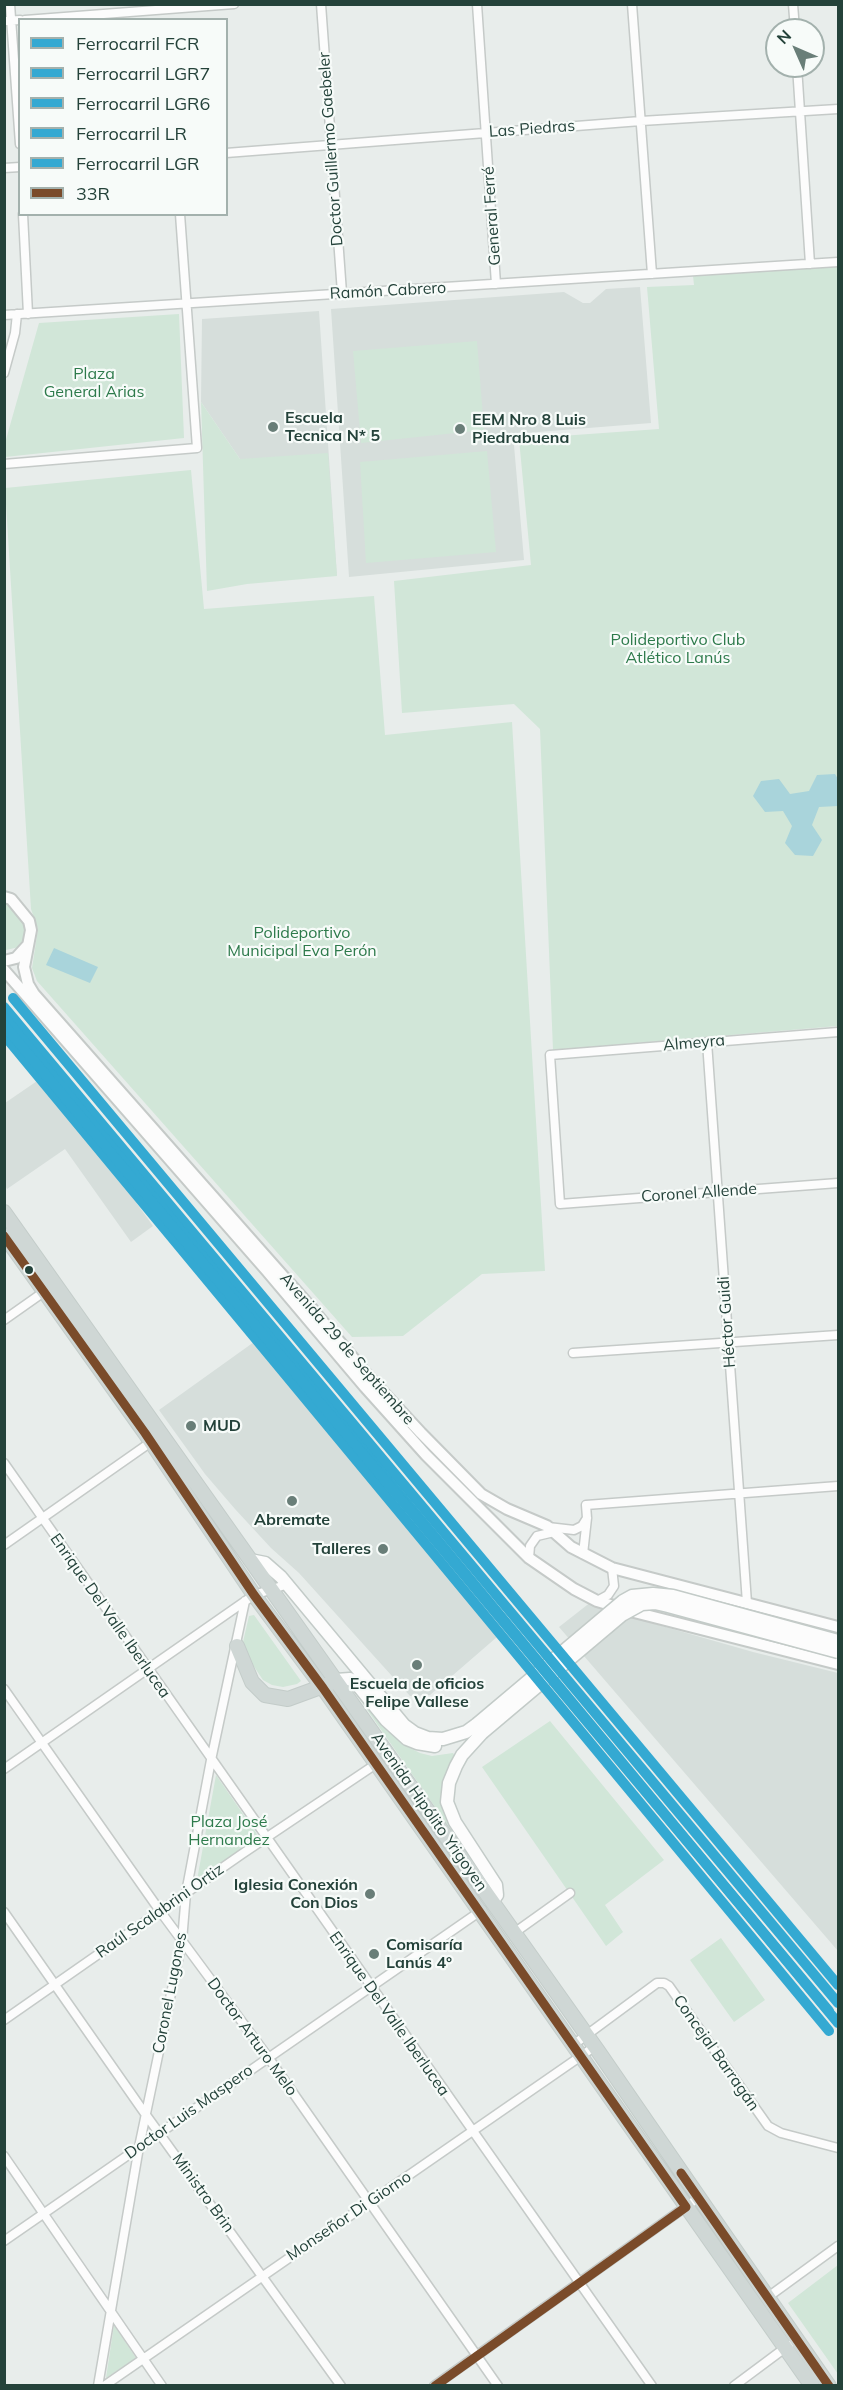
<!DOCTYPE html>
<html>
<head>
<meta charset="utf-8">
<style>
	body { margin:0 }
	#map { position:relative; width:843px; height:2390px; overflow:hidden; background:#e8edeb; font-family:Mulish,sans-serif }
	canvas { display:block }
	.frame { position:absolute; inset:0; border:6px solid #24423a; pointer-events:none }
	.legend { position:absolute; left:18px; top:18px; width:210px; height:198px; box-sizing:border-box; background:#f7fbf9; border:2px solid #a3b1ad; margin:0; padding:8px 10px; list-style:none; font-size:18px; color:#24423a }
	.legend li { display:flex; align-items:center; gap:12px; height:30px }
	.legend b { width:30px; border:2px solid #a3b1ad }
	.north { position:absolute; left:765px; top:18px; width:60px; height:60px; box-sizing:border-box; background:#f7fbf9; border:2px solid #a3b1ad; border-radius:50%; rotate:315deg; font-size:16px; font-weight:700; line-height:24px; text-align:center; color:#24423a }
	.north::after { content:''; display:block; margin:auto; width:21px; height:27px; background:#697e78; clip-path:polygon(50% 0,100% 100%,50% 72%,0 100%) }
</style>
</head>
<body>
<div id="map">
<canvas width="843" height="2390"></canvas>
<div class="frame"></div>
<ul class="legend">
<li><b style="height:8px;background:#34a9d2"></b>Ferrocarril FCR</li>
<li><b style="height:8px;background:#34a9d2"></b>Ferrocarril LGR7</li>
<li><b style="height:8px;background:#34a9d2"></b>Ferrocarril LGR6</li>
<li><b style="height:8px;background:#34a9d2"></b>Ferrocarril LR</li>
<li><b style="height:8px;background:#34a9d2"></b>Ferrocarril LGR</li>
<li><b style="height:8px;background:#7a4b2a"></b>33R</li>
</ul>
<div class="north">N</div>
</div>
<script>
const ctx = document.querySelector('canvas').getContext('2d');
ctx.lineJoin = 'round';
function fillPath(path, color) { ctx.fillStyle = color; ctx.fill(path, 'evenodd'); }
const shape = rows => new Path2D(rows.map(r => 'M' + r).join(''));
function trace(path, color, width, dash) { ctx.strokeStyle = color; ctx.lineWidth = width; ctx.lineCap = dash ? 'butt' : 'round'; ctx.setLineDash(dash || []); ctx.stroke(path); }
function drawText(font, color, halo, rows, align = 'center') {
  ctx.font = font + ' Mulish,sans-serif'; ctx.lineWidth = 4.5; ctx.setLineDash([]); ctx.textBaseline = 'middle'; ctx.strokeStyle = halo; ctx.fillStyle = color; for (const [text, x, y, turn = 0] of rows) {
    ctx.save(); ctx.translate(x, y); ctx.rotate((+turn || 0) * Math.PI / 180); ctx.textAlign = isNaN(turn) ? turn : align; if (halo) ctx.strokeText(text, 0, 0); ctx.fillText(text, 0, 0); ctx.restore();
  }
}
fillPath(shape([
	[640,287,651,423,513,434,524,560,349,577,331,309,564,292,583,303,590,303,606,289],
	[319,311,337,576,240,459,201,402,202,319],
	[40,1079,82,1127,153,1226,131,1242,65,1149,7,1189,5,1185,5,1103],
	[254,1342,497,1637,430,1695,410,1696,299,1573,271,1548,235,1509,205,1474,159,1410],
	[596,1598,634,1618,753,1652,838,1673,838,1951,559,1627]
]), '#d6dedb');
fillPath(shape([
	[838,265,838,1026,553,1050,540,729,514,704,402,713,394,581,531,565,519,439,659,429,647,287,694,285,693,276],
	[179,314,184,438,5,457,5,443,39,323],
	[477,341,484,430,361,443,353,351],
	[201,402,240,459,328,453,337,576,247,584,207,591],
	[487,451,496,552,366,563,360,462],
	[191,470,204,609,374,596,385,735,512,722,545,1271,482,1274,403,1336,352,1337,37,981,32,968,38,929,31,909,5,488],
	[4,902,14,909,27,925,26,937,19,947,6,950],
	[254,1615,301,1681,297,1684,283,1687,272,1685,263,1680,251,1662,243,1642,249,1616],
	[354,1691,373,1715,402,1744,420,1753,432,1756,453,1753,455,1756,444,1787,472,1860],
	[550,1721,664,1860,605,1905,623,1932,606,1946,482,1767],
	[216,1775,259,1837,197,1880],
	[721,1938,765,2000,734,2022,690,1960],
	[838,2265,838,2374,788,2303],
	[114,2325,136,2358,106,2378]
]), '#d1e6d8');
fillPath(shape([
	[835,774,838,779,838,806,819,807,812,825,822,840,813,856,795,855,785,843,792,826,783,811,765,812,753,796,761,781,779,779,790,794,809,791,817,775],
	[54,948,98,967,90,983,46,965]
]), '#a9d4db');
const minor = shape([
	[10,4,20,144],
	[321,4,342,293],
	[477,4,496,284],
	[632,4,652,274],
	[793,4,795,30],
	[25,20,234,4],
	[4,21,20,20],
	[797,66,810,264],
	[226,153,641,121,838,109],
	[4,168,20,167],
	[23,214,28,314],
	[4,315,838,262],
	[4,373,15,333,17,314],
	[4,464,197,448,180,214],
	[838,1032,550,1055,560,1204,838,1183],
	[707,1042,747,1603],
	[4,1320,48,1289],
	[573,1353,838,1335],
	[4,1463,652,2386],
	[548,1527,574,1530,582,1526,587,1518],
	[4,1545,151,1442],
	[583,1554,587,1518,586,1505,838,1486],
	[529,1558,530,1546,537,1536,554,1532],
	[597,1601,608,1595,614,1586,612,1568],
	[4,1689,160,1911,268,2057,498,2386],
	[4,1769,254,1595,288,1584],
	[4,1912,146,2115,341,2386],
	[514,1933,570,1893],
	[4,2020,242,1854,376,1764],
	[573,2045,657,1983,664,1983,669,1986,768,2126,781,2133,838,2148],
	[4,2156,162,2386],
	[4,2241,482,1910],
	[768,2297,838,2246],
	[98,2386,139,2147,182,1941,186,1893,211,1760,245,1601],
	[104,2386,594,2047],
	[434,2386,698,2198],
	[734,2386,789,2345]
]);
const tertiary = shape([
	[4,897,11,899,29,921,31,930,24,967,28,984,34,994,313,1310,369,1377,421,1433,481,1494,507,1509,547,1526,571,1547,612,1568,838,1627],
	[4,961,16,958,27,946],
	[4,970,267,1271,365,1387,426,1455,529,1558,574,1589,597,1601,634,1612,838,1664]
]);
const secondary = shape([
	[250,1560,265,1563,281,1577,404,1725,415,1733,428,1738,443,1739,466,1732,477,1724],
	[336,1680,350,1679,356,1683,386,1720,407,1739,417,1743,435,1746],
	[482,1733,462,1755,456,1766,449,1783,447,1802,455,1822,496,1885,497,1895,492,1902]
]);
const primary = shape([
	[4,1212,598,2051,829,2386],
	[4,1235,145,1433,254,1595,323,1688,812,2386],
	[237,1646,252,1682,265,1695,288,1699,329,1684]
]);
trace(minor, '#c5cac8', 11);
trace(tertiary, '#c5cac8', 14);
trace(secondary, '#c3cbc8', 15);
trace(primary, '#c3ccc9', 16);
trace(minor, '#fcfcfc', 8);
trace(tertiary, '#fcfcfc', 10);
trace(secondary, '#fcfcfc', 12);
trace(primary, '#cfd7d5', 14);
const secondaryBridge = shape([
	[477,1724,623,1601,632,1596,653,1594,673,1596,838,1641],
	[482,1733,622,1615,642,1604,655,1603,668,1606,838,1652]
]);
trace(secondaryBridge, '#c3cbc8', 15, []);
trace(secondaryBridge, '#fcfcfc', 12);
trace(shape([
	[4,1236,145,1433,254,1595,323,1688,686,2207,435,2386],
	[681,2173,829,2386]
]), '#7a4b2a', 9);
trace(shape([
	[4,1007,838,2003]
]), '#34a9d2', 10);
trace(shape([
	[4,1017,838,2023]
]), '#34a9d2', 10);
trace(shape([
	[4,1035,829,2031]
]), '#34a9d2', 10);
trace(shape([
	[4,1025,829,2011]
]), '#34a9d2', 10);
trace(shape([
	[13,998,838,1985]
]), '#34a9d2', 10);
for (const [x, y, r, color] of [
	[273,427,6,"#697e78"],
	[460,429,6,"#697e78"],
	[29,1270,5,"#24423a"],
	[191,1426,6,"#697e78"],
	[292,1501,6,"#697e78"],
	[383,1549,6,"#697e78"],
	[417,1665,6,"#697e78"],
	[370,1894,6,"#697e78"],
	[374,1954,6,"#697e78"]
]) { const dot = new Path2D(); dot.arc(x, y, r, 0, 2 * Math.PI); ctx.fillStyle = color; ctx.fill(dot); trace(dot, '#f7fbf9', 2); }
drawText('16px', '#24423a', '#f7fbf9', [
	["Las Piedras",532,129,-4],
	["Doctor Guillermo Gaebeler",331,149,-94],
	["General Ferré",492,216,-94],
	["Ramón Cabrero",388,291,-3],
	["Almeyra",694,1043,-5],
	["Coronel Allende",699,1193,-4],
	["Héctor Guidi",727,1322,-94],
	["Avenida 29 de Septiembre",347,1349,49],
	["Enrique Del Valle Iberlucea",110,1616,55],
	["Avenida Hipólito Yrigoyen",429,1812,55],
	["Raúl Scalabrini Ortiz",160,1911,-35],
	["Coronel Lugones",170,1993,-79],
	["Enrique Del Valle Iberlucea",389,2014,55],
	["Doctor Arturo Melo",252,2037,54],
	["Concejal Barragán",716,2053,55],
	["Doctor Luis Maspero",189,2112,-35],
	["Ministro Brin",203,2193,54],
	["Monseñor Di Giorno",349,2216,-34]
]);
drawText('16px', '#2d7a4b', '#f7fbf9', [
	["Plaza",94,374],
	["General Arias",94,392],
	["Polideportivo Club",678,640],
	["Atlético Lanús",678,658],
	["Polideportivo",302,933],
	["Municipal Eva Perón",302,951],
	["Plaza José",229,1822],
	["Hernandez",229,1840]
]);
drawText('bold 16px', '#24423a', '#f7fbf9', [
	["Escuela",285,418],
	["Tecnica N* 5",285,436],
	["EEM Nro 8 Luis",472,420],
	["Piedrabuena",472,438],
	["MUD",203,1426],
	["Abremate",292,1520,"center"],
	["Talleres",371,1549,"right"],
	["Escuela de oficios",417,1684,"center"],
	["Felipe Vallese",417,1702,"center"],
	["Iglesia Conexión",358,1885,"right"],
	["Con Dios",358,1903,"right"],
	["Comisaría",386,1945],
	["Lanús 4°",386,1963]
], 'left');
</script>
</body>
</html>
